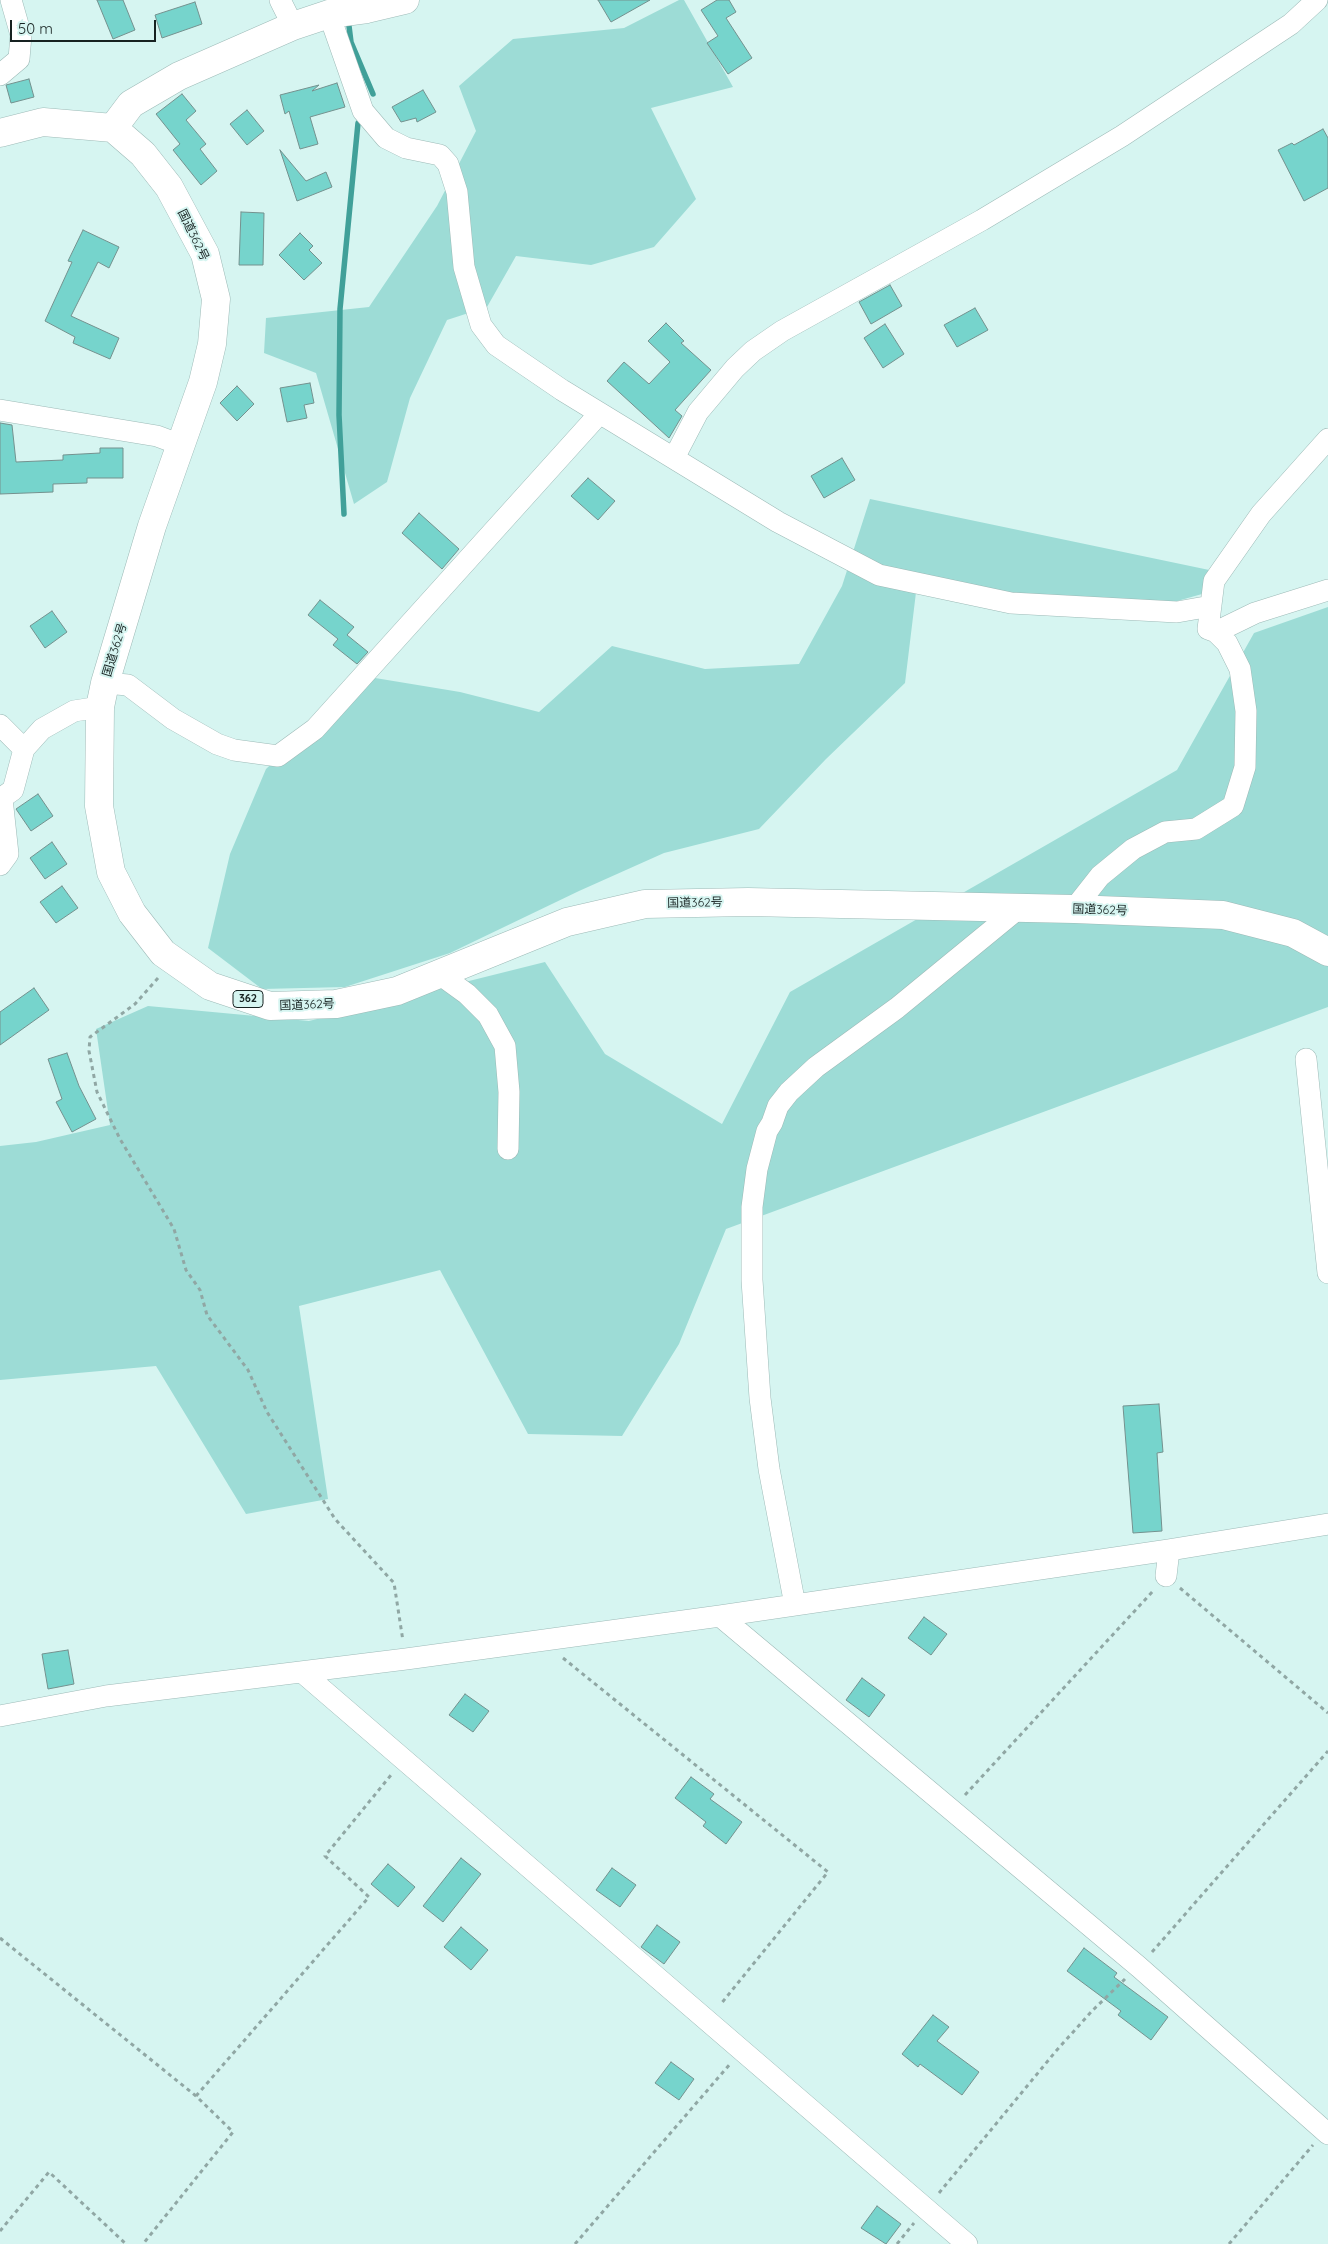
<!DOCTYPE html>
<html>
<head>
<meta charset="utf-8">
<style>
	body { margin:0 }
	#map { position:relative; width:1328px; height:2244px; overflow:hidden; background:#d6f5f1; font-family:Quicksand,sans-serif }
	canvas { display:block }
	.scale { position:absolute; left:10px; top:20px; width:146px; height:22px; box-sizing:border-box; border:2px solid #172221; border-top:0; padding-left:6px; font-size:15px; line-height:18px; white-space:nowrap; color:#172221; -webkit-text-stroke:4px #d6f5f1; paint-order:stroke }
</style>
</head>
<body>
<div id="map">
<canvas width="1328" height="2244"></canvas>
<div class="scale">50 m</div>
</div>
<script>
const ctx = document.querySelector('canvas').getContext('2d');
ctx.lineJoin = 'round';
function fillPath(path, color) { ctx.fillStyle = color; ctx.fill(path, 'evenodd'); }
const shape = rows => new Path2D(rows.map(r => 'M' + r).join(''));
function trace(path, color, width, dash) { ctx.strokeStyle = color; ctx.lineWidth = width; ctx.lineCap = dash ? 'butt' : 'round'; ctx.setLineDash(dash || []); ctx.stroke(path); }
function drawText(font, color, halo, rows, align = 'center') {
  ctx.font = font + ' Quicksand,"Noto Sans JP",sans-serif'; ctx.lineWidth = 4; ctx.setLineDash([]); ctx.textBaseline = 'middle'; ctx.strokeStyle = halo; ctx.fillStyle = color; for (const [text, x, y, turn = 0] of rows) {
    ctx.save(); ctx.translate(x, y); ctx.rotate((+turn || 0) * Math.PI / 180); ctx.textAlign = isNaN(turn) ? turn : align; if (halo) ctx.strokeText(text, 0, 0); ctx.fillText(text, 0, 0); ctx.restore();
  }
}
fillPath(shape([
	[679,0,684,0,733,87,651,108,696,199,654,247,591,265,516,256,487,307,447,320,410,398,387,482,354,504,316,373,264,353,266,318,369,307,437,206,476,131,459,86,513,39,624,28],
	[870,499,1214,571,1202,594,1142,611,917,584,905,683,826,759,759,829,664,853,579,891,450,953,345,987,262,989,208,948,230,854,266,769,363,676,460,692,539,712,612,646,705,669,799,664,842,586],
	[1328,607,1328,1007,726,1229,679,1344,622,1436,528,1434,440,1270,299,1306,328,1499,246,1514,156,1366,0,1380,0,1146,36,1142,110,1125,96,1029,148,1006,309,1021,545,962,605,1054,722,1124,790,992,1177,770,1254,633]
]), '#9ddcd6');
trace(shape([
	[349,26,351,42,373,94],
	[344,514,339,415,340,309,358,123]
]), '#40a099', 5.5);
const building = shape([
	[97,0,123,0,135,30,113,39,97,0],
	[598,0,650,0,611,22,598,0],
	[717,0,729,0,736,12,726,18,752,58,728,74,707,43,718,36,701,10,717,0],
	[195,2,202,24,162,38,155,15,195,2],
	[29,79,34,97,11,103,6,85,29,79],
	[337,83,345,107,310,117,318,144,300,149,289,111,285,114,280,95,319,85,312,91,337,83],
	[423,90,436,112,417,122,416,118,401,122,392,107,423,90],
	[182,94,196,111,186,120,206,144,200,149,217,171,201,185,173,150,180,144,156,114,182,94],
	[247,110,264,131,247,145,230,124,247,110],
	[1323,129,1328,138,1328,188,1304,201,1278,150,1292,143,1294,145,1323,129],
	[280,150,306,181,326,172,332,187,297,201,280,150],
	[241,212,264,213,263,265,239,265,241,212],
	[83,230,119,247,109,268,98,262,71,316,119,338,110,359,73,343,75,337,45,321,72,262,68,261,83,230],
	[300,233,313,246,309,250,322,263,304,280,279,255,300,233],
	[890,285,902,306,871,324,859,302,890,285],
	[975,308,988,330,957,347,944,325,975,308],
	[666,323,684,341,681,343,711,370,675,410,682,416,669,438,607,381,624,362,649,384,670,362,648,341,666,323],
	[885,324,904,354,883,368,864,338,885,324],
	[310,383,314,403,304,405,307,418,287,422,280,388,310,383],
	[237,386,254,404,237,421,220,403,237,386],
	[0,423,12,425,16,462,63,460,63,455,100,453,100,448,123,448,123,478,87,478,87,483,53,484,53,492,0,494,0,423],
	[842,458,855,480,824,498,811,476,842,458],
	[588,478,615,501,598,520,571,496,588,478],
	[419,513,459,549,442,569,402,533,419,513],
	[320,600,354,627,347,635,368,652,357,664,333,645,338,639,308,615,320,600],
	[52,611,67,632,45,648,30,626,52,611],
	[38,794,53,816,31,831,16,809,38,794],
	[52,842,67,864,45,879,30,858,52,842],
	[62,886,78,908,56,923,40,902,62,886],
	[34,988,49,1010,0,1045,0,1012,34,988],
	[67,1053,79,1086,96,1119,72,1132,56,1102,62,1099,48,1059,67,1053],
	[1159,1404,1163,1452,1157,1453,1162,1531,1133,1533,1123,1406,1159,1404],
	[924,1617,947,1634,931,1655,908,1638,924,1617],
	[68,1650,74,1684,48,1689,42,1654,68,1650],
	[862,1678,885,1695,869,1717,846,1700,862,1678],
	[465,1694,489,1711,473,1732,449,1715,465,1694],
	[691,1777,714,1794,710,1799,742,1822,726,1844,703,1826,706,1822,675,1798,691,1777],
	[461,1858,481,1874,443,1922,423,1906,461,1858],
	[388,1864,415,1887,398,1907,371,1884,388,1864],
	[612,1868,636,1885,620,1907,596,1890,612,1868],
	[657,1925,680,1942,664,1964,641,1947,657,1925],
	[461,1927,488,1950,471,1970,444,1947,461,1927],
	[1084,1948,1117,1973,1114,1977,1168,2017,1151,2040,1118,2015,1121,2011,1067,1971,1084,1948],
	[933,2015,949,2027,937,2041,979,2072,962,2095,920,2064,918,2067,902,2054,933,2015],
	[671,2062,694,2079,679,2100,655,2083,671,2062],
	[877,2206,901,2224,886,2244,861,2228,877,2206]
]);
fillPath(building, '#76d4cc');
trace(building, '#74918e', 1);
const street = shape([
	[280,0,293,26],
	[329,14,363,111,386,138,406,148,440,155,448,164,457,192,464,267,481,325,496,345,515,358,562,390,778,522,879,575,1011,603,1177,612,1211,606],
	[0,75,19,59,21,35,11,0],
	[0,410,157,436,181,445],
	[674,458,698,412,735,368,753,351,782,331,982,220,1122,136,1291,24,1317,0],
	[1216,632,1255,613,1328,590],
	[105,683,128,685,173,719,217,744,234,750,278,756,315,729,600,413],
	[0,725,24,749],
	[0,799,13,790,24,749,42,729,74,711,100,707],
	[0,865,8,854,2,798],
	[1074,909,1100,876,1133,849,1165,832,1196,829,1233,806,1245,767,1246,711,1240,669,1227,643,1216,632,1208,629,1214,581,1261,514,1328,439],
	[438,973,467,994,488,1015,505,1046,509,1092,508,1149],
	[1306,1059,1328,1273],
	[1166,1576,1169,1550],
	[795,1605,769,1469,760,1398,752,1280,752,1207,757,1169,767,1131,772,1123,778,1106,789,1092,816,1067,897,1008,1019,908],
	[720,1616,1139,1967,1328,2134],
	[302,1672,967,2244],
	[0,1716,106,1696,406,1659,720,1616,1169,1550,1328,1524]
]);
const secondary = shape([
	[113,128,131,104,179,76,293,26,329,14,367,9,405,0]
]);
const highway = shape([
	[0,133,43,122,113,128,143,154,169,187,205,254,216,299,212,344,203,382,152,526,105,683,100,707,99,806,111,872,132,913,163,953,210,986,270,1006,336,1004,397,991,567,922,645,904,748,902,1074,909,1223,915,1293,933,1328,952]
]);
trace(street, '#9dbab7', 22);
trace(secondary, '#9dbab7', 29);
trace(highway, '#9dbab7', 29);
trace(shape([
	[158,978,135,1004,90,1037,89,1051,97,1092,120,1139,174,1229,186,1270,200,1290,207,1315,248,1370,267,1412,335,1519,394,1583,403,1641],
	[1180,1588,1328,1713],
	[563,1658,828,1872,720,2005],
	[965,1795,1154,1590],
	[0,1938,196,2096,233,2132,143,2244],
	[1152,1952,1328,1751],
	[196,2096,369,1897,325,1856,391,1775],
	[939,2193,1056,2051,1092,2011,1125,1979],
	[0,2231,49,2172,126,2244],
	[575,2244,730,2064],
	[897,2244,914,2223],
	[1229,2244,1313,2145]
]), '#90a7a4', 3, [4, 4]);
trace(street, '#fff', 21);
trace(secondary, '#fff', 28);
trace(highway, '#fff', 28);
for (const [x, y, w] of [
	[248,999,30]
]) { const box = new Path2D(); box.roundRect(x - w / 2, y - 8.5, w, 17, 4); ctx.fillStyle = '#d6f5f1'; ctx.fill(box); trace(box, '#172221', 1); }
drawText('bold 11px', '#172221', null, [
	["362",248,999]
]);
drawText('12px', '#172221', '#d6f5f1', [
	["国道362号",193,235,64],
	["国道362号",115,650,-73],
	["国道362号",695,903,-1],
	["国道362号",1100,910,2],
	["国道362号",307,1005,-2]
]);
</script>
</body>
</html>
